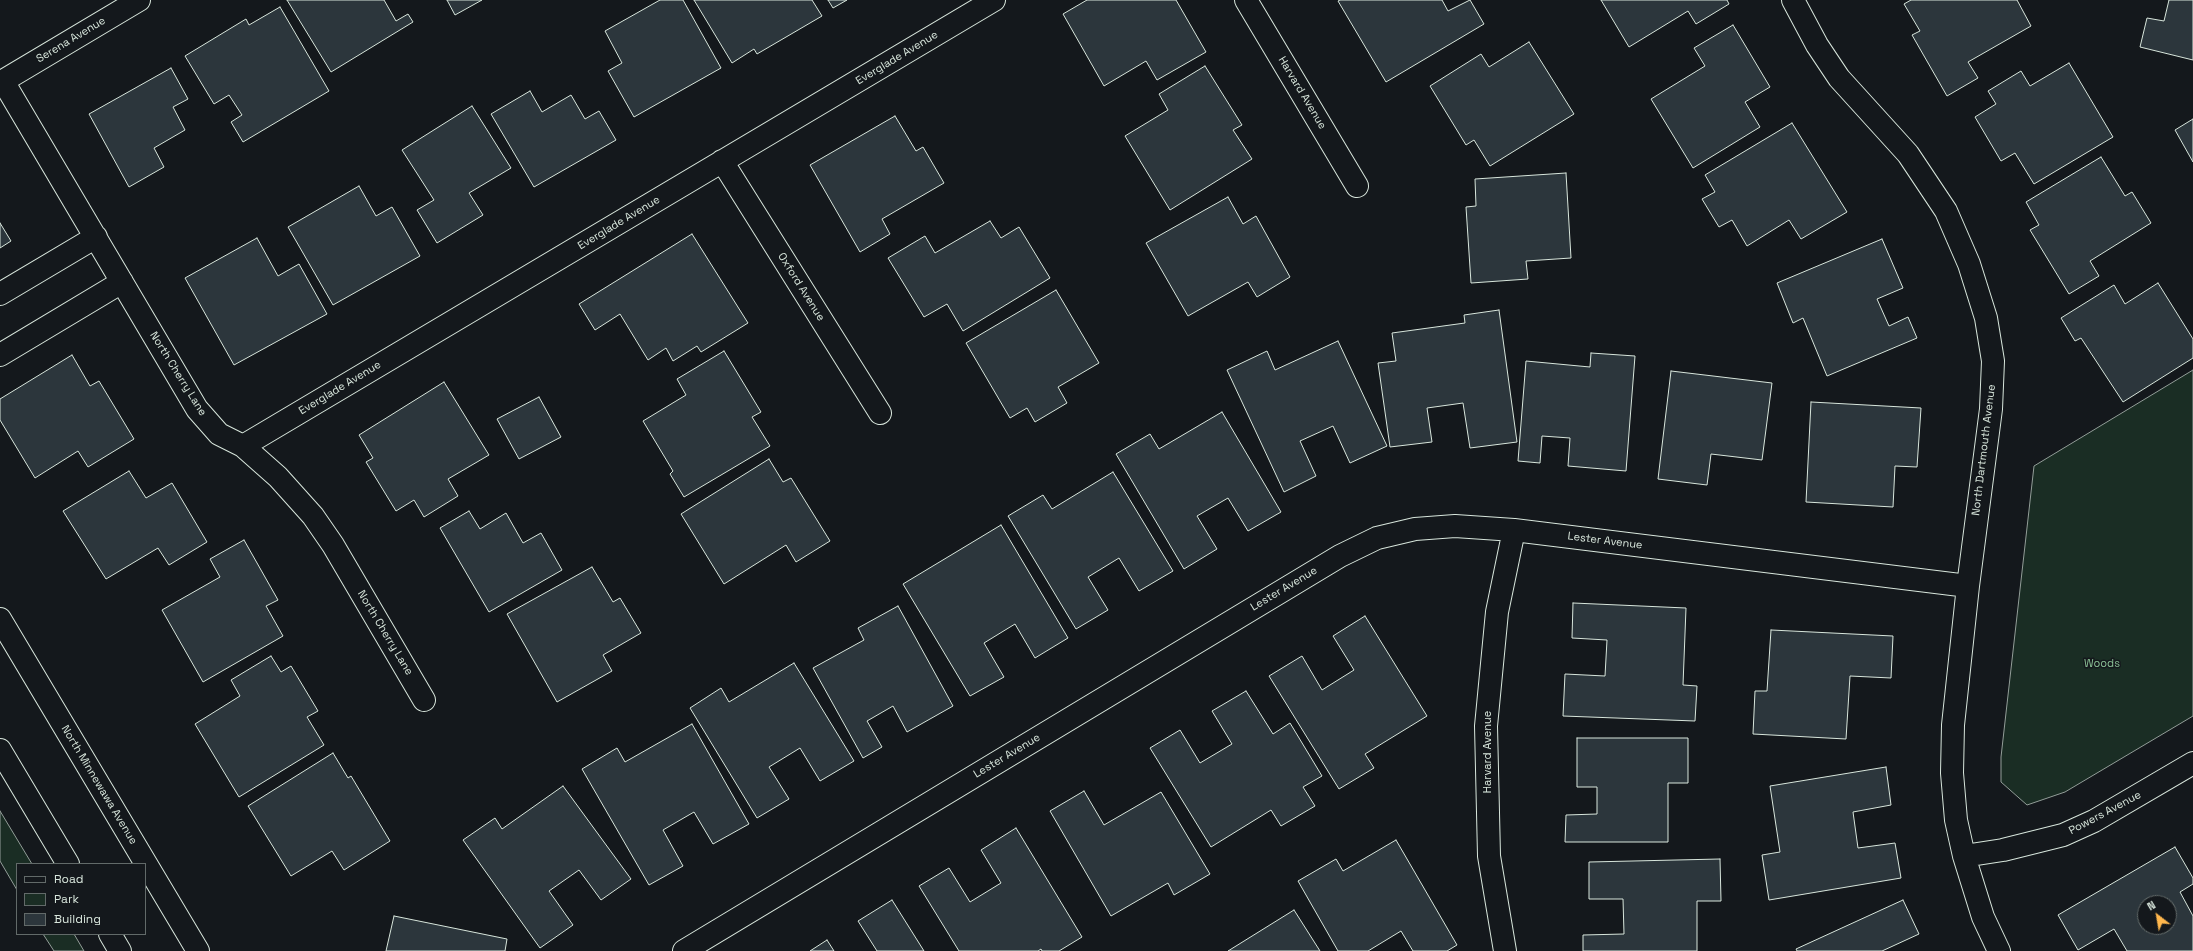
<!DOCTYPE html>
<html>
<head>
<meta charset="utf-8">
<style>
	body { margin:0 }
	#map { position:relative; width:2193px; height:951px; overflow:hidden; background:#14181c; font-family:"Space Grotesk",sans-serif }
	canvas { display:block }
	.legend { position:absolute; left:16px; top:863px; width:130px; height:72px; box-sizing:border-box; background:#14181c; border:1px solid #626a69; margin:0; padding:5px 7px; list-style:none; font-size:12px; color:#d8e6dc }
	.legend li { display:flex; align-items:center; gap:8px; height:20px }
	.legend b { width:20px; border:1px solid #626a69 }
	.north { position:absolute; left:2137px; top:895px; width:40px; height:40px; box-sizing:border-box; background:#14181c; border:1px solid #626a69; border-radius:50%; rotate:329deg; font-size:11px; font-weight:700; line-height:16px; text-align:center; color:#d8e6dc }
	.north::after { content:''; display:block; margin:auto; width:14px; height:18px; background:#ffb74d; clip-path:polygon(50% 0,100% 100%,50% 72%,0 100%) }
</style>
</head>
<body>
<div id="map">
<canvas width="2193" height="951"></canvas>
<ul class="legend">
<li><b style="height:5px;background:#14181c"></b>Road</li>
<li><b style="height:11px;background:#1a2d24"></b>Park</li>
<li><b style="height:11px;background:#2c363c"></b>Building</li>
</ul>
<div class="north">N</div>
</div>
<script>
const ctx = document.querySelector('canvas').getContext('2d');
ctx.lineJoin = 'round';
function fillPath(path, color) { ctx.fillStyle = color; ctx.fill(path, 'evenodd'); }
const shape = rows => new Path2D(rows.map(r => 'M' + r).join(''));
function trace(path, color, width, dash) { ctx.strokeStyle = color; ctx.lineWidth = width; ctx.lineCap = dash ? 'butt' : 'round'; ctx.setLineDash(dash || []); ctx.stroke(path); }
function drawText(font, color, halo, rows, align = 'center') {
  ctx.font = font + ' "Space Grotesk",sans-serif'; ctx.lineWidth = 3; ctx.setLineDash([]); ctx.textBaseline = 'middle'; ctx.strokeStyle = halo; ctx.fillStyle = color; for (const [text, x, y, turn = 0] of rows) {
    ctx.save(); ctx.translate(x, y); ctx.rotate((+turn || 0) * Math.PI / 180); ctx.textAlign = isNaN(turn) ? turn : align; if (halo) ctx.strokeText(text, 0, 0); ctx.fillText(text, 0, 0); ctx.restore();
  }
}
const green = shape([
	[2193,370,2193,716,2065,792,2027,805,2001,782,2001,757,2034,466,2193,370],
	[0,811,32,864,17,864,17,890,0,861,0,811],
	[43,934,74,934,84,951,54,951,43,934]
]);
fillPath(green, '#1a2d24');
trace(green, '#939e99', 1);
const building = shape([
	[287,0,384,0,396,21,408,14,413,22,331,72,287,0],
	[447,0,482,0,455,15,447,0],
	[660,0,683,0,721,68,634,117,608,71,622,63,605,31,660,0],
	[694,0,812,0,822,16,757,54,754,49,732,63,694,0],
	[828,0,847,0,833,8,828,0],
	[1087,0,1176,0,1206,52,1157,80,1146,61,1104,86,1063,14,1087,0],
	[1340,0,1442,0,1448,11,1470,0,1484,24,1386,82,1338,1,1340,0],
	[1601,0,1727,0,1729,4,1696,24,1688,11,1629,47,1601,0],
	[1911,0,2017,0,2031,26,1968,62,1978,78,1947,96,1912,35,1920,31,1904,4,1911,0],
	[2169,0,2193,0,2193,60,2140,47,2147,18,2164,21,2169,0],
	[280,7,329,91,243,142,231,122,242,115,229,95,214,104,185,56,246,19,249,25,280,7],
	[1733,25,1770,87,1745,102,1760,127,1693,168,1651,99,1705,66,1694,48,1733,25],
	[1529,42,1574,114,1490,166,1474,140,1466,145,1430,86,1481,54,1489,67,1529,42],
	[2069,63,2113,137,2034,184,2015,153,2001,161,1975,117,1996,104,1988,91,2021,71,2030,86,2069,63],
	[1205,66,1242,125,1233,130,1252,159,1170,210,1125,136,1168,110,1159,94,1205,66],
	[171,68,188,99,173,107,185,130,154,148,164,167,129,187,89,114,171,68],
	[530,91,542,112,571,95,585,119,599,111,616,140,534,187,491,114,530,91],
	[472,106,511,168,469,193,483,215,437,243,417,210,434,200,402,150,472,106],
	[895,116,916,151,923,147,944,183,882,219,890,234,860,252,810,165,895,116],
	[2193,119,2193,162,2175,130,2193,119],
	[1792,123,1847,212,1801,239,1789,220,1747,246,1732,220,1719,227,1702,199,1715,192,1705,175,1792,123],
	[2101,157,2125,196,2132,192,2151,223,2090,261,2099,276,2069,294,2030,230,2039,225,2026,202,2101,157],
	[1566,173,1571,258,1526,261,1528,279,1471,283,1466,207,1476,206,1475,179,1566,173],
	[359,186,376,216,392,207,420,256,333,305,288,227,359,186],
	[1228,197,1243,224,1256,216,1290,277,1257,297,1248,282,1188,316,1146,243,1228,197],
	[990,221,1001,238,1019,227,1050,278,963,331,947,304,924,317,888,258,925,236,935,253,990,221],
	[0,223,11,241,0,248,0,223],
	[692,234,748,323,701,352,697,346,673,361,666,348,648,360,620,314,595,330,579,304,692,234],
	[257,238,278,276,299,264,327,314,234,365,185,278,257,238],
	[1882,239,1903,288,1877,299,1889,326,1908,317,1917,338,1827,376,1803,318,1793,323,1777,283,1882,239],
	[2158,283,2193,339,2193,358,2123,402,2081,338,2075,341,2061,318,2114,285,2125,304,2158,283],
	[1056,290,1099,363,1058,387,1067,403,1035,422,1027,408,1010,418,966,343,1056,290],
	[1499,310,1517,442,1470,448,1463,403,1427,408,1432,442,1390,447,1378,363,1396,361,1392,333,1465,323,1464,315,1499,310],
	[1338,341,1387,446,1350,463,1333,426,1300,441,1316,476,1284,492,1227,370,1267,351,1275,370,1338,341],
	[724,351,761,412,752,417,770,446,684,497,670,474,673,471,643,421,686,395,677,379,724,351],
	[1591,353,1635,356,1626,471,1568,466,1570,438,1542,436,1540,463,1518,461,1526,361,1590,367,1591,353],
	[72,355,90,386,99,381,134,439,88,467,78,451,35,478,0,420,0,399,72,355],
	[1671,371,1772,383,1762,460,1711,454,1707,485,1658,479,1671,371],
	[444,382,489,455,448,479,458,496,424,517,414,500,396,511,366,462,373,458,359,435,444,382],
	[539,397,561,437,519,459,497,419,539,397],
	[1811,402,1921,408,1917,467,1895,466,1893,507,1806,502,1811,402],
	[1222,412,1281,512,1248,531,1228,498,1197,516,1217,549,1184,569,1116,454,1150,434,1159,449,1222,412],
	[769,459,783,482,791,478,830,541,796,562,786,545,724,584,681,514,769,459],
	[129,471,146,498,172,483,207,542,169,565,158,548,106,579,63,511,129,471],
	[1113,472,1173,571,1139,591,1119,558,1088,577,1108,610,1076,629,1008,516,1043,495,1052,509,1113,472],
	[469,511,480,529,506,513,523,543,541,533,562,570,489,612,440,528,469,511],
	[1001,525,1068,638,1035,658,1015,624,984,643,1004,677,970,696,903,584,1001,525],
	[244,540,278,600,266,606,283,636,203,682,162,610,220,577,210,559,244,540],
	[592,567,613,602,620,598,641,633,603,655,612,671,557,702,507,614,592,567],
	[1573,603,1686,608,1683,685,1697,686,1695,721,1563,716,1565,674,1605,676,1607,640,1572,638,1573,603],
	[898,606,953,706,907,732,893,706,867,721,882,747,863,758,813,668,864,640,858,628,898,606],
	[1365,616,1427,716,1365,754,1374,768,1339,789,1269,676,1302,656,1322,690,1354,670,1333,636,1365,616],
	[1771,630,1893,636,1891,678,1850,676,1846,739,1753,734,1755,691,1767,691,1771,630],
	[271,656,281,672,291,666,318,711,307,717,324,745,239,797,195,724,240,696,231,680,271,656],
	[794,663,854,761,820,781,800,748,769,767,789,799,757,818,690,708,721,688,729,702,794,663],
	[1246,691,1273,734,1290,723,1322,776,1303,787,1315,806,1281,826,1271,810,1211,847,1150,748,1180,730,1200,763,1232,744,1212,711,1246,691],
	[692,724,749,824,713,844,694,812,663,830,683,866,649,885,582,769,617,748,625,762,692,724],
	[1577,738,1688,738,1688,783,1668,783,1668,842,1565,842,1566,815,1597,814,1597,787,1577,787,1577,738],
	[333,753,348,778,351,776,390,841,344,870,332,851,291,876,248,806,333,753],
	[1886,767,1891,805,1853,812,1858,848,1895,843,1901,878,1769,900,1762,855,1780,852,1770,786,1886,767],
	[563,786,631,879,601,900,579,870,549,891,573,925,540,948,463,840,495,818,502,829,563,786],
	[1084,791,1104,825,1161,792,1210,874,1174,895,1168,883,1111,916,1050,811,1084,791],
	[1016,828,1082,937,1059,951,1042,951,1041,949,1038,951,959,951,919,886,949,868,970,902,1001,883,981,850,1016,828],
	[1396,840,1457,945,1447,951,1413,951,1401,931,1368,951,1338,951,1298,881,1336,859,1343,871,1396,840],
	[2175,847,2193,878,2193,884,2180,892,2193,916,2193,951,2127,951,2114,929,2078,950,2058,915,2175,847],
	[2145,903,2169,903,2169,927,2145,927,2145,903],
	[1720,859,1721,901,1697,901,1697,951,1583,951,1583,935,1624,934,1623,899,1589,899,1589,862,1720,859],
	[892,900,924,951,877,951,858,921,892,900],
	[1903,900,1919,934,1882,951,1797,951,1796,949,1903,900],
	[1294,910,1320,951,1228,951,1294,910],
	[394,916,507,939,505,951,386,951,394,916],
	[827,940,834,951,810,951,827,940]
]);
fillPath(building, '#2c363c');
trace(building, '#d8e6dc', 1);
const street = shape([
	[139,0,3,81,197,409,219,434,243,446,278,477,313,516,333,545,424,700],
	[1246,0,1357,186],
	[1793,0,1817,45,1839,78,1908,154,1946,211,1969,264,1986,318,1993,361,1991,409,1968,586,1953,725,1952,773,1956,820,1964,856,1983,917,1999,951],
	[722,161,880,413],
	[0,294,96,237],
	[0,355,122,282],
	[243,446,994,0],
	[1964,856,2003,850,2063,835,2094,821,2193,763],
	[684,951,1340,556,1377,538,1415,529,1455,526,1514,530,1968,586],
	[1505,951,1489,856,1486,726,1497,612,1514,530]
]);
const secondary = shape([
	[0,619,198,951],
	[0,750,68,864],
	[110,934,120,951]
]);
trace(street, '#d8e6dc', 24);
trace(secondary, '#d8e6dc', 24);
trace(street, '#14181c', 22);
trace(secondary, '#14181c', 22);
drawText('11px', '#d8e6dc', '#14181c', [
	["Serena Avenue",71,40,-31],
	["Everglade Avenue",897,58,-31],
	["Harvard Avenue",1302,93,59],
	["Everglade Avenue",619,223,-31],
	["Oxford Avenue",801,287,58],
	["North Cherry Lane",178,374,58],
	["Everglade Avenue",340,388,-31],
	["North Dartmouth Avenue",1984,450,-83],
	["Lester Avenue",1605,541,7],
	["Lester Avenue",1284,589,-31],
	["North Cherry Lane",385,633,59],
	["Harvard Avenue",1488,752,-90],
	["Lester Avenue",1007,756,-31],
	["North Minnewawa Avenue",99,785,59],
	["Powers Avenue",2105,813,-28]
]);
drawText('11px', '#8ac095', '#14181c', [
	["Woods",2102,664]
]);
</script>
</body>
</html>
